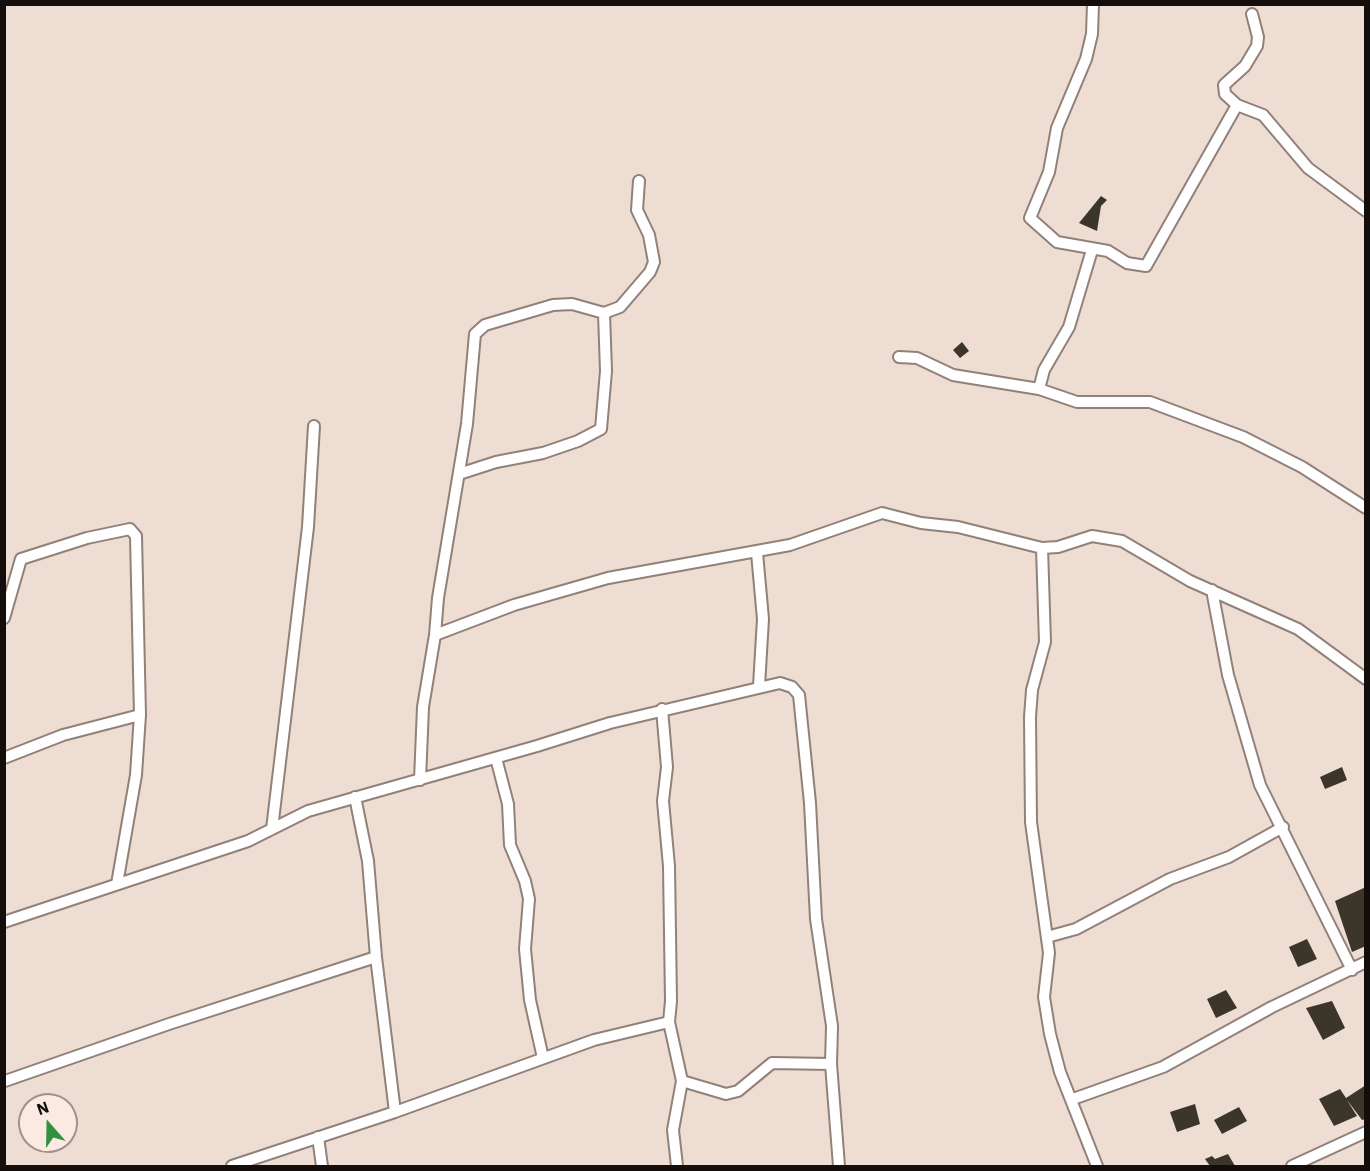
<!DOCTYPE html>
<html>
<head>
<meta charset="utf-8">
<style>
	body { margin:0 }
	#map { position:relative; width:1370px; height:1171px; overflow:hidden; background:#eeddd3; font-family:"IBM Plex Sans",sans-serif }
	canvas { display:block }
	.frame { position:absolute; inset:0; border:6px solid #130e0b; pointer-events:none }
	.north { position:absolute; left:18px; top:1093px; width:60px; height:60px; box-sizing:border-box; background:#fbeae1; border:2px solid #9e928b; border-radius:50%; rotate:340deg; font-size:16px; font-weight:700; line-height:24px; text-align:center; color:#130e0b }
	.north::after { content:''; display:block; margin:auto; width:21px; height:27px; background:#329042; clip-path:polygon(50% 0,100% 100%,50% 72%,0 100%) }
</style>
</head>
<body>
<div id="map">
<canvas width="1370" height="1171"></canvas>
<div class="frame"></div>
<div class="north">N</div>
</div>
<script>
const ctx = document.querySelector('canvas').getContext('2d');
ctx.lineJoin = 'round';
function fillPath(path, color) { ctx.fillStyle = color; ctx.fill(path, 'evenodd'); }
const shape = rows => new Path2D(rows.map(r => 'M' + r).join(''));
function trace(path, color, width, dash) { ctx.strokeStyle = color; ctx.lineWidth = width; ctx.lineCap = dash ? 'butt' : 'round'; ctx.setLineDash(dash || []); ctx.stroke(path); }
fillPath(shape([
	[1101,196,1107,200,1101,206,1097,231,1079,223],
	[962,342,969,351,960,358,953,350],
	[1342,767,1347,780,1325,789,1320,777],
	[1366,887,1366,946,1352,952,1335,901],
	[1307,939,1317,959,1298,967,1289,947],
	[1226,990,1237,1008,1216,1018,1207,999],
	[1332,1001,1345,1028,1323,1040,1306,1008],
	[1366,1085,1366,1119,1362,1120,1347,1100,1357,1116,1334,1126,1319,1099,1340,1089,1346,1098],
	[1195,1104,1200,1124,1177,1132,1170,1112],
	[1239,1107,1247,1121,1222,1134,1214,1120],
	[1228,1154,1235,1166,1210,1166,1205,1159,1212,1156,1215,1159]
]), '#3c3529');
const minor = shape([
	[1093,4,1092,34,1086,59,1057,128,1049,172,1030,218,1057,242,1108,251,1127,263,1146,266,1237,105],
	[1252,14,1258,37,1257,46,1245,66,1224,85,1225,94,1237,105,1263,115,1308,168,1366,211],
	[899,357,917,358,953,375,1039,389,1077,402,1150,402,1243,437,1302,467,1366,508],
	[1039,389,1044,370,1069,327,1092,250],
	[459,474,496,462,543,453,578,441,601,429,606,371,604,313],
	[1042,548,1045,642,1032,690,1030,717,1031,822,1049,953,1044,997,1050,1034,1060,1072,1097,1166],
	[757,553,763,619,759,686],
	[1212,590,1228,675,1260,785,1352,970],
	[4,618,21,559,87,538,130,529,136,536,140,715],
	[435,635,514,605,608,578,790,545,882,513,921,523,958,527,1042,548,1058,547,1092,536,1122,541,1190,581,1298,629,1366,679],
	[662,709,667,767,663,801,669,866,671,1001,669,1022,682,1081,673,1130,677,1166],
	[4,758,63,735,140,715,136,775,117,884],
	[496,758,508,804,510,845,525,881,529,899,525,949,530,1000,543,1058],
	[420,780,423,707,435,635,438,598,467,424,475,334,485,325,553,305,572,304,604,313,620,307,650,272,654,262,649,235,637,210,639,181],
	[355,797,368,861,376,957,395,1112],
	[272,829,308,527,314,426],
	[4,922,248,841,308,811,537,746,610,723,780,683,792,687,799,695,810,803,816,919,832,1026,831,1064,839,1166],
	[1047,937,1076,929,1170,879,1229,857,1283,827],
	[5,1081,169,1024,376,957],
	[682,1081,726,1094,738,1091,772,1063,831,1064],
	[1073,1099,1163,1067,1272,1007,1366,962],
	[318,1137,322,1166],
	[232,1166,395,1112,594,1040,669,1022],
	[1292,1166,1366,1132]
]);
trace(minor, '#918179', 14);
trace(minor, '#fff', 10);
</script>
</body>
</html>
